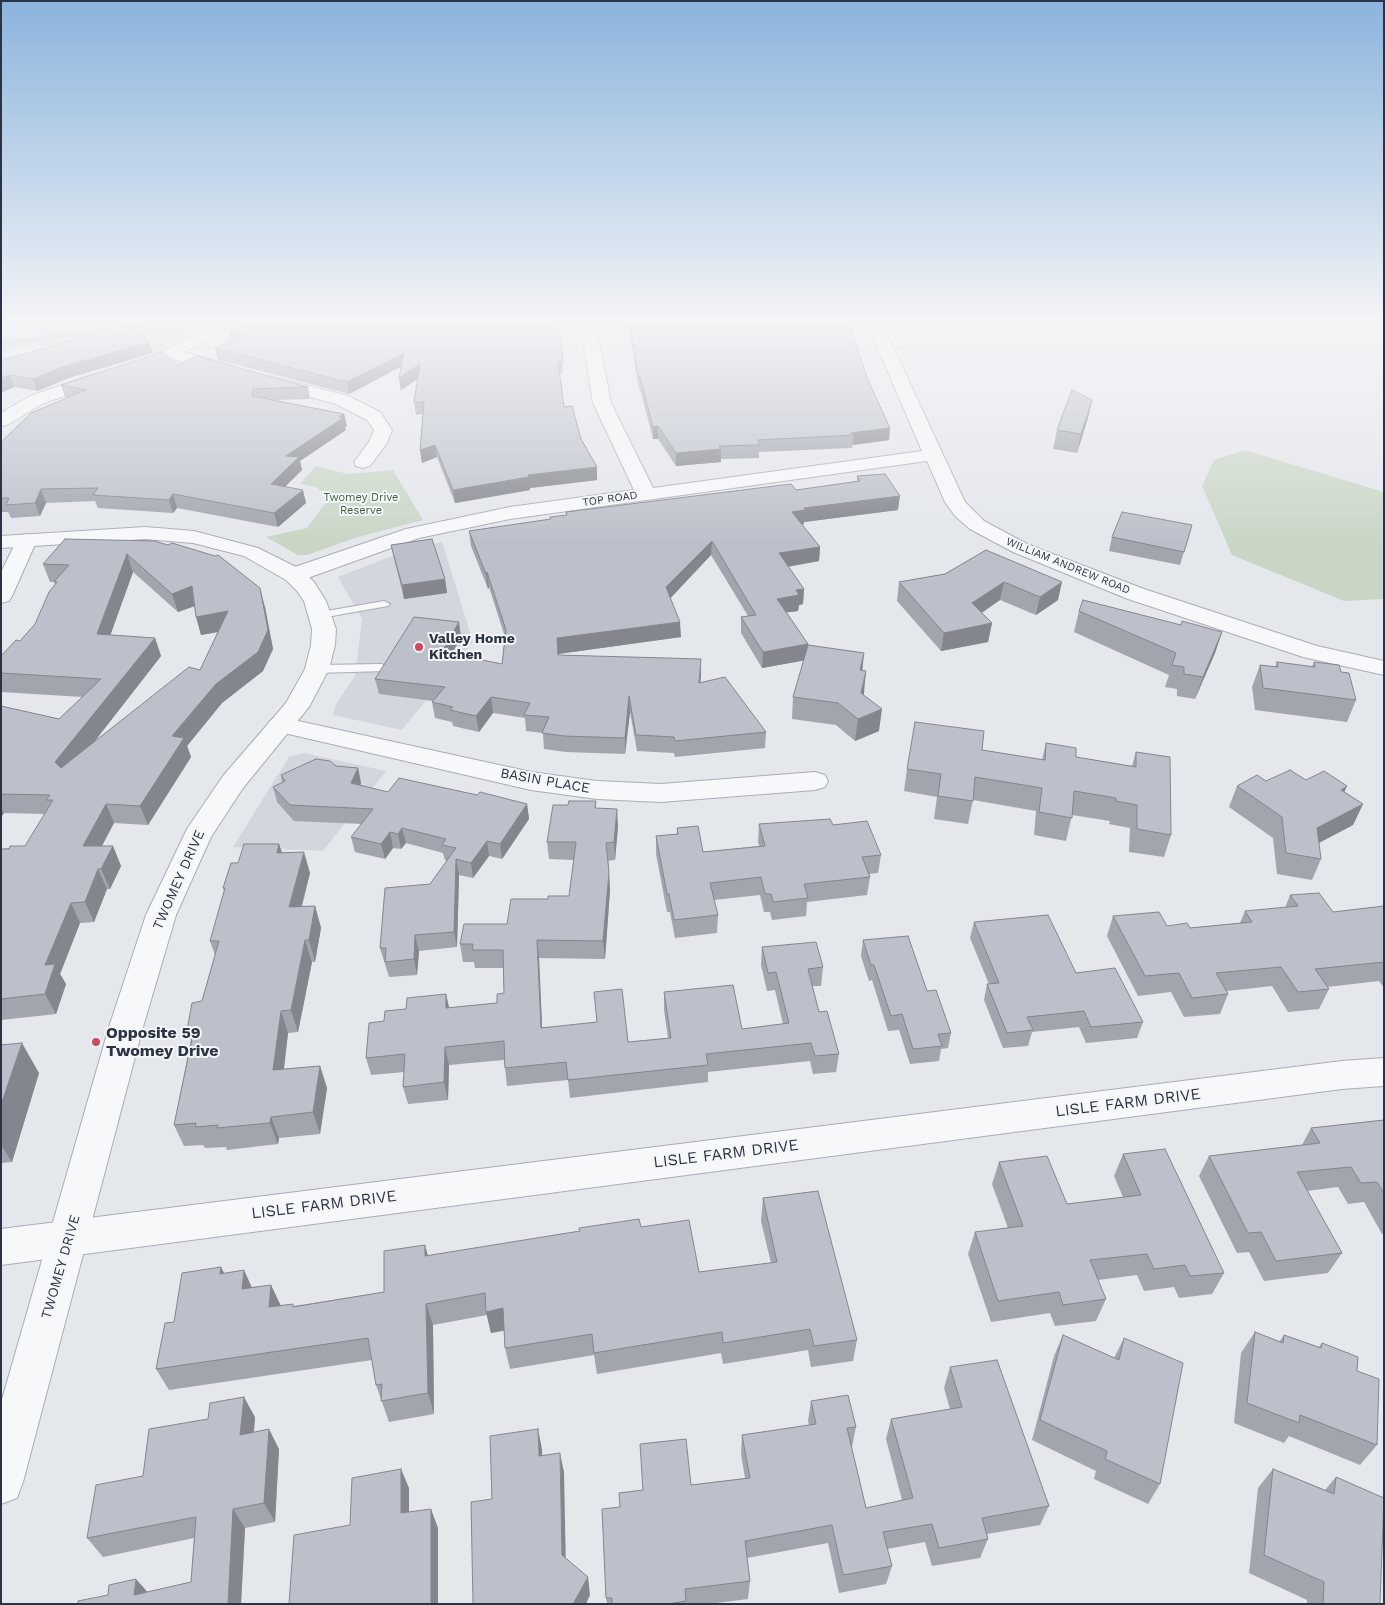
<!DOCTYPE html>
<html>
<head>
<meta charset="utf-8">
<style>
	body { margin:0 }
	#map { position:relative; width:1385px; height:1605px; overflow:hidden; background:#e4e7ec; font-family:"Work Sans",sans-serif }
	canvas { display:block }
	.frame { position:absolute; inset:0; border:2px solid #2b3445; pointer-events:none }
</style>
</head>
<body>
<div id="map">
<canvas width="1385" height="1605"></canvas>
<div class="frame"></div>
</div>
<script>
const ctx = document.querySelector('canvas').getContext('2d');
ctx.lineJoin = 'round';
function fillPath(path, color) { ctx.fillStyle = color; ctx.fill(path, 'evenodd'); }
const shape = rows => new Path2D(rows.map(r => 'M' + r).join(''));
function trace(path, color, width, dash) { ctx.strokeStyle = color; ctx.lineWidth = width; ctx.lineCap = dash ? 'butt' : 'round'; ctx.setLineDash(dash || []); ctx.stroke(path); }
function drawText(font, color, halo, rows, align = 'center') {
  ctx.font = font + ' "Work Sans",sans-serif'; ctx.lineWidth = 4; ctx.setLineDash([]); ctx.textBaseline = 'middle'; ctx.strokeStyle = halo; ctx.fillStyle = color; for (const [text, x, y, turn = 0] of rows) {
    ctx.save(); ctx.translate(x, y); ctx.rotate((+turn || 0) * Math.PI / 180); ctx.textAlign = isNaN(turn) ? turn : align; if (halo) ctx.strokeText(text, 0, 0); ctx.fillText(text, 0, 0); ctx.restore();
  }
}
fillPath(shape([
	[442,542,473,642,402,730,333,715,336,704,355,676,362,619,338,577,405,551],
	[304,753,386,771,323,851,233,847,289,757]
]), '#d2d6de');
fillPath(shape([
	[112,319,208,320,181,338,157,350,136,333,16,349,1,354,1,337,53,326],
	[1245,450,1384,492,1384,599,1344,601,1232,555,1202,486,1214,460],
	[316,466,348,474,393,470,423,520,358,537,307,555,298,555,266,537,307,528,327,501,323,492,316,487,300,484]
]), '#c9d6c5');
trace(shape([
	[1,344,149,323]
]), '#9fb4cc', 4.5);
const service = shape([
	[384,601,390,604,388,606,321,618,315,615,321,612,384,601],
	[382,664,388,668,386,671,317,673,311,669,317,665,382,664]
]);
const minor = shape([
	[218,319,236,319,209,340,184,352,234,366,236,369,234,372,228,374,171,359,162,362,156,360,154,357,156,354,197,334,218,319],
	[568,319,584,319,595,332,600,346,611,403,653,488,922,451,865,319,880,319,965,502,984,521,1027,544,1144,589,1317,646,1384,661,1384,675,1303,657,1128,599,1013,552,970,529,955,516,945,502,927,461,510,519,419,538,302,580,294,582,286,580,283,575,286,570,406,529,510,507,634,490,593,403,584,346,580,333,568,319],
	[97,373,103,374,105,378,103,382,42,404,7,425,1,426,1,413,30,396,97,373],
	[271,376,348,396,380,412,392,430,387,443,370,466,363,468,356,466,354,462,369,442,374,430,367,420,336,404,265,385,263,381,265,377,271,376],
	[27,534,34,536,37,540,12,596,9,601,1,603,1,572,17,540,20,536,27,534],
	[280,717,531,772,597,781,661,784,815,772,825,775,828,781,825,787,815,790,661,802,597,799,531,790,271,730,267,725,271,720,280,717],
	[1384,1058,1384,1086,1342,1089,1,1265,1,1229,1342,1061,1384,1058]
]);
const tertiary = shape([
	[145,527,194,531,258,548,302,570,314,582,326,601,336,629,335,645,329,669,309,707,243,788,211,837,176,915,143,1027,23,1482,17,1498,1,1504,1,1403,109,1027,146,915,187,829,223,776,286,703,305,669,311,645,312,629,304,601,297,591,286,580,244,556,193,543,145,539,1,548,1,536,145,527]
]);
trace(service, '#a9aeb7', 2);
trace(minor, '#a9aeb7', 2);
trace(tertiary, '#a9aeb7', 2);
fillPath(service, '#f7f8fa');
fillPath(minor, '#f7f8fa');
fillPath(tertiary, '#f7f8fa');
fillPath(shape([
	[234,319,543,319,561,333,563,373,559,374,564,407,597,467,597,480,530,488,530,490,455,503,437,457,422,463,420,450,423,414,416,415,414,402,418,379,401,390,399,378,401,367,349,394,218,360,215,348,231,340,229,332,246,324,235,322],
	[617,319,846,319,889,440,853,445,852,448,759,452,759,458,721,459,721,462,676,466,658,439,653,439,640,389,639,389,629,327,621,328],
	[911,319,1038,319,980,321,980,323,979,323,978,325,914,326],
	[112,335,153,353,69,378,37,391,14,387,1,393,1,357,7,359],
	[178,365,308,387,310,399,275,400,344,414,347,426,345,427,346,430,300,461,302,470,285,487,306,503,278,527,177,508,173,513,98,508,95,501,46,503,40,516,11,518,8,512,1,512,1,442,68,398,65,397,61,385],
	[1092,400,1088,418,1077,453,1053,449,1057,430],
	[857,476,898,510,804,522,804,524,802,525,820,547,819,561,788,567,804,589,803,604,799,605,798,611,786,612,808,644,808,645,864,653,862,671,864,695,879,731,855,741,836,725,792,719,793,697,804,660,762,668,741,633,741,617,748,616,711,555,670,598,681,637,558,654,558,655,701,675,700,683,766,732,765,748,675,757,674,753,637,751,630,712,625,754,566,752,544,749,543,733,526,731,525,718,493,713,479,732,453,726,452,722,435,718,432,702,433,701,379,694,375,679,461,637,452,654,502,664,505,637,489,587,488,589,471,546,469,531,550,519,566,515,566,512,796,490,857,481],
	[1192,525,1180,565,1109,551,1112,537],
	[154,541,265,607,273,649,263,671,222,703,187,746,191,757,148,825,114,823,102,846,113,846,121,866,110,889,107,889,94,922,80,923,60,974,66,984,56,1014,1,1020,1,849,25,846,45,814,4,813,1,817,1,706,59,719,83,697,1,692,1,656,20,641,35,624,55,585,54,582,50,582,43,564],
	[133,572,178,612,194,606,201,635,218,632,200,670,94,742,161,656,155,638,110,635],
	[391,545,445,579,447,593,404,599,394,558],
	[986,550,1058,600,1036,615,1000,600,982,613,992,623,988,642,941,651,897,601,899,582,945,574],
	[1079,611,1222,632,1215,653,1195,699,1177,696,1177,689,1165,687,1169,675,1074,632],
	[1277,662,1312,667,1314,662,1341,672,1356,700,1347,722,1255,710,1252,687,1260,665,1275,667],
	[1046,743,1076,757,1132,766,1136,752,1171,835,1164,857,1129,852,1130,828,1109,824,1110,821,1072,815,1066,841,1034,835,1036,811,973,800,968,824,934,819,937,797,904,791,907,769,982,750,1042,760],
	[336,766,358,768,361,783,360,786,388,792,477,795,527,804,529,819,502,859,489,856,473,878,459,875,457,947,419,951,417,975,389,977,380,948,430,884,447,861,445,860,443,853,406,843,401,849,393,848,385,859,355,852,351,837,362,824,294,821,277,802,273,787,282,782,281,775],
	[1306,780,1345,792,1363,804,1353,825,1319,843,1321,859,1312,880,1277,874,1273,838,1229,807,1237,786,1266,781],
	[596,801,596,808,618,826,615,860,608,861,610,890,605,959,539,958,542,1027,628,1042,668,1038,664,1010,664,992,742,1029,783,1024,775,990,767,991,761,965,762,947,823,967,821,986,812,986,819,1012,839,1054,836,1072,813,1074,810,1061,708,1072,708,1082,570,1098,568,1080,507,1086,505,1068,504,1060,449,1065,448,1100,408,1104,403,1087,404,1072,371,1075,366,1058,384,1021,406,1009,446,994,449,1008,497,1003,504,993,503,968,475,968,474,962,463,962,460,944,507,924,548,899,569,896,574,860,549,859,547,842,568,805],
	[759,824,833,825,881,855,878,873,869,874,870,877,867,895,807,902,806,916,772,920,770,912,764,912,760,895,714,900,718,915,717,933,675,938,670,912,667,912,656,854,656,836,677,834,677,828,703,852,759,846,758,842],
	[279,844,282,852,310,873,302,907,315,906,321,928,315,962,312,962,298,1032,288,1033,284,1069,320,1066,327,1088,320,1134,279,1138,278,1144,227,1150,226,1147,205,1148,203,1145,184,1146,174,1125,191,1040,187,1030,202,1001,215,955,210,941,224,892,223,888,238,863],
	[1290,895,1333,912,1384,906,1384,988,1379,981,1327,987,1329,989,1319,1009,1288,1012,1272,986,1227,991,1228,994,1220,1014,1184,1017,1171,992,1138,996,1107,936,1113,916,1167,926,1190,928,1240,923,1245,911,1285,908],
	[974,922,1076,973,1143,1022,1137,1038,1086,1043,1079,1027,1032,1032,1028,1046,1003,1048,984,1000,987,984,989,984,970,938],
	[863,940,927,991,951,1033,948,1048,941,1049,939,1061,910,1064,899,1030,888,1031,872,980,869,981,861,956],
	[1,1045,39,1073,12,1162,1,1163],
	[1384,1120,1384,1234,1382,1234,1364,1202,1348,1204,1338,1187,1307,1191,1342,1253,1328,1273,1264,1281,1249,1252,1237,1253,1199,1176,1209,1156,1302,1145,1311,1128],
	[1123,1154,1224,1273,1212,1294,1179,1298,1174,1287,1144,1291,1137,1275,1098,1280,1106,1299,1096,1321,1055,1326,1050,1313,991,1322,968,1254,975,1232,1008,1228,992,1184,999,1162,1067,1204,1123,1197,1114,1176],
	[763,1198,857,1340,853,1361,811,1367,808,1350,723,1364,721,1353,597,1374,594,1355,510,1369,505,1348,504,1330,491,1333,487,1315,433,1325,434,1414,389,1422,376,1385,372,1360,169,1390,156,1369,174,1322,221,1267,224,1274,252,1287,271,1285,280,1305,294,1306,384,1292,428,1256,641,1227,699,1272,771,1263,761,1221],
	[1255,1332,1279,1342,1284,1335,1319,1347,1322,1343,1357,1371,1377,1445,1360,1465,1289,1436,1284,1443,1234,1423,1241,1353],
	[1063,1335,1114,1358,1124,1338,1160,1484,1148,1504,1094,1479,1096,1471,1032,1440,1054,1356],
	[950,1367,1049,1506,1040,1525,987,1534,988,1539,980,1558,932,1566,925,1542,887,1549,892,1566,886,1584,839,1593,828,1543,747,1558,750,1581,748,1599,709,1604,607,1604,606,1598,620,1507,691,1485,745,1478,741,1454,742,1435,809,1425,808,1421,811,1401,856,1427,852,1447,851,1447,866,1508,902,1500,886,1439,891,1419,950,1409,944,1388],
	[255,1417,254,1432,279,1449,275,1522,245,1528,241,1604,147,1592,191,1582,194,1538,103,1557,87,1538,143,1476],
	[1273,1469,1325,1490,1336,1477,1380,1604,1307,1604,1307,1600,1249,1573,1258,1488]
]), '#a1a5ae');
fillPath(shape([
	[149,342,153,353,69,378,37,391,33,379,65,366],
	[404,353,405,364,349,394,347,382],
	[420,364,422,376,401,390,399,378],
	[10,375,14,387,1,393,1,378],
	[1092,400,1088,418,1077,453,1081,434],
	[344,414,347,426,345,427,346,430,300,461,302,470,274,497,271,484,286,456],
	[658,426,658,439,653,439,653,427],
	[890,428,889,440,853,445,854,435,851,433],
	[435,445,437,457,422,463,420,450],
	[721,449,721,462,676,466,676,453],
	[597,467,597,480,530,488,530,490,455,503,453,490,528,475],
	[41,489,46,503,40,516,35,503],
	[303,490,306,503,278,527,274,513],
	[173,494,177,508,173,513,169,500],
	[900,496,898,510,804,522,804,524,791,526,792,512,804,508],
	[712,541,711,555,666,603,666,587],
	[820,547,819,561,779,568,779,553],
	[127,554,133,572,104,653,97,634],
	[487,572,489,587,488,589,486,574],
	[445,579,447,593,404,599,402,585],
	[1004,582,1000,600,969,621,972,603],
	[1062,582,1058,600,1036,615,1040,597],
	[192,586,198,605,178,612,172,594],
	[260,588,265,607,273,649,263,671,222,703,187,746,191,757,148,825,140,806,172,736],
	[804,589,803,604,799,605,798,611,776,614,777,599,796,590],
	[228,611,234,629,201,635,196,617],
	[459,622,461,637,444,667,442,652],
	[680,622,681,637,558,654,559,671,557,638],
	[992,623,988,642,941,651,944,633],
	[1222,632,1215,653,1195,699,1203,677],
	[155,638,161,656,63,782,55,762],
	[808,644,807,660,762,668,763,652],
	[864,653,862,674,860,670],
	[701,659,701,675,699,699,699,683],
	[866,671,864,693,859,715,861,693],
	[629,696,630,712,625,754,625,738],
	[491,697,493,713,479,732,476,716],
	[882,709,879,731,855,741,858,719],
	[358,768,361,783,355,799,351,783],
	[1347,786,1338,807,1341,790],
	[106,804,114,823,91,866,83,846],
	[527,804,529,819,502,859,500,844],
	[1363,804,1353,825,1307,849,1317,828],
	[1,808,4,813,1,817],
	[617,809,618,826,615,860,614,842],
	[402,828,406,843,401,849,398,834],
	[390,832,393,848,385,859,381,844],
	[487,841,489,856,473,878,471,863],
	[279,844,286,866,277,853],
	[113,846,121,866,110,889,101,869],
	[304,852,310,873,295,929,289,907],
	[456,859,459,875,457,947,454,932],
	[98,869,107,889,94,922,85,902],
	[609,872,610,890,605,959,603,941],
	[71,903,80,923,60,974,66,984,56,1014,45,994,45,965],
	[315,906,321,928,315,962,309,940],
	[415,935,419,951,417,975,414,959],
	[305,940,312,962,298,1032,291,1010],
	[537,940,539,958,543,1046,541,1028],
	[446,994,450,1012,446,1008],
	[281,1011,288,1033,281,1092,273,1070],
	[22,1043,39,1073,12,1162,1,1145,1,1105],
	[445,1047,449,1065,448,1100,444,1082],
	[320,1066,327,1088,320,1134,313,1112],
	[271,1117,279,1138,278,1144,270,1123],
	[425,1245,431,1267,425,1256],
	[221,1267,232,1289,220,1274],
	[244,1270,254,1292,242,1289],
	[271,1285,281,1306,269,1307],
	[426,1304,433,1325,434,1414,428,1393],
	[503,1308,508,1330,491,1333,486,1312],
	[244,1397,255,1417,252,1455,240,1435],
	[269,1429,279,1449,275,1522,264,1503],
	[538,1429,542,1449,543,1475,539,1456],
	[560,1453,564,1472,566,1573,562,1555],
	[401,1469,409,1488,409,1532,401,1513],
	[233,1509,245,1528,241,1604,228,1604],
	[431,1509,438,1528,438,1604,431,1604],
	[588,1577,590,1595,586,1604,573,1604],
	[136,1579,151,1596,134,1595]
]), '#83868d');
const building = shape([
	[256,319,543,319,561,333,563,362,558,362,564,407,572,406,581,439,597,467,528,475,529,477,453,490,435,445,420,450,424,402,414,402,420,364,399,378,404,353,347,382,215,348,243,335,229,332,256,319],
	[629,319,846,319,849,323,868,380,890,428,851,433,854,435,758,440,759,445,719,446,721,449,676,453,658,426,653,427,640,377,638,377,629,319],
	[106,330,112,335,134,330,149,342,65,366,33,379,10,375,1,378,1,357,7,359,106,330],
	[162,352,178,365,196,356,308,387,253,389,252,396,344,414,339,417,343,418,286,456,299,457,271,484,303,490,274,513,173,494,169,500,93,495,98,488,41,489,35,503,6,505,9,498,1,498,1,442,31,413,86,390,61,385,162,352],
	[1072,390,1092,400,1081,434,1057,430,1072,390],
	[885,474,900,496,804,508,805,510,792,512,820,547,779,553,804,589,796,590,799,595,777,599,808,644,763,652,741,617,756,615,712,541,666,587,680,622,557,638,558,655,701,659,699,683,725,677,766,732,675,741,674,737,636,735,629,696,625,738,564,736,542,733,549,717,524,715,530,703,491,697,476,716,450,710,453,707,432,702,445,687,375,679,414,617,459,622,442,652,502,664,506,630,487,572,486,574,469,531,551,519,550,517,567,515,566,512,791,484,796,490,860,481,857,476,885,474],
	[1122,512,1192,525,1184,552,1112,537,1122,512],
	[65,539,154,541,168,545,172,543,215,556,218,555,260,588,268,630,258,652,216,684,172,736,184,738,140,806,106,804,83,846,113,846,101,869,98,869,85,902,71,903,45,965,55,964,45,994,1,999,1,849,9,849,10,846,25,846,53,800,46,800,50,795,1,794,1,706,59,719,101,679,1,673,1,656,16,640,20,641,35,624,49,592,57,582,54,582,69,565,43,564,65,539],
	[127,554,172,594,192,586,196,617,228,611,200,670,189,667,61,768,55,762,155,638,97,634,127,554],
	[432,539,445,579,402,585,391,545,432,539],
	[986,550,1062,582,1040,597,1004,582,972,603,992,623,944,633,899,582,945,574,986,550],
	[1083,600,1181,625,1182,621,1222,632,1203,677,1184,674,1184,667,1172,665,1176,653,1079,611,1083,600],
	[808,645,864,653,860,670,866,671,861,693,882,709,858,719,838,703,793,697,808,645],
	[1277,662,1315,667,1314,662,1339,665,1341,672,1349,673,1356,700,1263,688,1260,665,1278,667,1277,662],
	[915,722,984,731,982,750,1045,760,1046,743,1076,748,1076,757,1136,767,1136,752,1170,757,1171,835,1137,829,1137,805,1116,801,1116,798,1074,791,1072,818,1039,812,1042,788,975,777,973,801,938,796,941,774,907,769,915,722],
	[316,759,330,761,336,766,358,768,351,783,388,792,399,778,477,795,480,792,527,804,500,844,487,841,471,863,456,859,454,932,415,935,414,959,385,962,386,948,380,948,385,888,430,884,456,848,442,845,446,839,402,828,398,834,390,832,381,844,351,837,373,809,290,805,273,787,285,781,281,775,316,759],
	[1290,770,1306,780,1324,771,1347,786,1341,790,1363,804,1317,828,1321,859,1286,853,1282,817,1237,786,1257,775,1266,781,1290,770],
	[569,801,596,801,595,808,617,809,614,842,606,843,609,872,603,941,537,940,541,1028,597,1022,594,992,622,989,628,1042,671,1038,664,992,733,985,742,1029,789,1023,776,972,768,973,762,947,816,942,823,967,808,969,819,1012,827,1011,839,1054,815,1056,811,1043,706,1054,708,1065,568,1080,566,1062,505,1068,504,1041,445,1047,444,1082,403,1087,405,1054,366,1058,369,1023,384,1021,385,1011,406,1009,407,998,446,994,446,1008,497,1003,497,994,504,993,503,950,472,950,473,944,460,944,464,924,507,924,511,899,548,899,548,896,569,896,576,842,547,842,553,805,568,805,569,801],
	[830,819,833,825,867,821,881,855,862,857,870,877,804,884,808,898,773,902,771,894,765,894,761,877,710,883,718,915,674,920,669,894,667,894,656,836,678,834,677,828,698,826,703,852,765,846,759,824,830,819],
	[244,844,279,844,277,853,304,852,289,907,315,906,309,940,305,940,291,1010,281,1011,273,1070,320,1066,313,1112,271,1117,270,1123,217,1128,218,1125,195,1127,196,1123,174,1125,194,1029,187,1030,192,1003,202,1001,219,941,210,941,225,888,223,888,231,863,238,863,244,844],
	[1319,893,1333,912,1384,906,1384,962,1315,969,1329,989,1298,992,1281,967,1216,973,1228,994,1192,998,1179,973,1145,976,1113,916,1159,912,1167,926,1187,923,1190,928,1252,922,1245,911,1298,906,1290,895,1319,893],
	[1048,915,1076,973,1115,968,1143,1022,1091,1027,1084,1011,1027,1017,1033,1030,1007,1033,987,984,999,983,974,922,1048,915],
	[908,936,927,991,936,990,951,1033,938,1034,942,1046,913,1049,902,1014,891,1016,874,965,871,965,863,940,908,936],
	[22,1043,1,1105,1,1045,22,1043],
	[1384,1120,1384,1193,1377,1182,1361,1183,1351,1167,1297,1172,1342,1253,1276,1261,1261,1232,1248,1233,1209,1156,1320,1143,1311,1128,1384,1120],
	[1165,1149,1224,1273,1190,1276,1185,1265,1154,1269,1147,1254,1090,1260,1106,1299,1063,1305,1059,1292,998,1301,975,1232,1023,1226,999,1162,1047,1156,1067,1204,1141,1195,1123,1154,1165,1149],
	[818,1191,857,1340,814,1346,810,1329,723,1343,722,1332,594,1353,592,1334,505,1348,503,1308,486,1312,485,1293,426,1304,428,1393,381,1401,382,1384,376,1385,368,1338,156,1369,165,1323,174,1322,182,1273,221,1267,220,1274,244,1270,242,1289,271,1285,269,1307,293,1304,293,1307,384,1292,384,1251,425,1245,425,1256,580,1231,579,1228,639,1219,641,1227,689,1220,699,1272,777,1262,763,1198,818,1191],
	[1255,1332,1283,1343,1284,1335,1321,1348,1322,1343,1358,1357,1357,1371,1379,1379,1377,1445,1300,1415,1299,1423,1247,1403,1255,1332],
	[1063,1335,1119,1360,1124,1338,1183,1363,1160,1484,1105,1459,1107,1451,1040,1420,1063,1335],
	[997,1360,1049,1506,982,1518,988,1539,939,1548,932,1524,883,1532,892,1566,843,1575,832,1525,745,1541,750,1581,685,1589,686,1601,667,1604,612,1604,612,1598,606,1598,602,1509,620,1507,619,1493,643,1490,640,1444,686,1439,691,1485,750,1478,742,1435,816,1424,811,1401,848,1395,856,1427,847,1428,866,1508,913,1498,891,1419,962,1407,950,1367,997,1360],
	[244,1397,240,1435,269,1429,264,1503,233,1509,228,1604,78,1604,78,1601,108,1595,109,1585,136,1579,134,1595,191,1582,196,1517,87,1538,96,1485,143,1476,149,1429,208,1419,210,1403,244,1397],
	[538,1429,539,1456,560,1453,562,1555,588,1577,573,1604,473,1604,471,1502,492,1499,490,1436,538,1429],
	[401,1469,401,1513,431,1509,431,1604,289,1604,294,1535,350,1525,352,1478,401,1469],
	[1273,1469,1334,1494,1336,1477,1384,1498,1380,1604,1323,1604,1324,1582,1264,1555,1273,1469]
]);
fillPath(building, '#bbc0ca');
trace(building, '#83868d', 1);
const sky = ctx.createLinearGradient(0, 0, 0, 544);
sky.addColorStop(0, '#8bb4dd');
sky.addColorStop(0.59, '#f3f4f6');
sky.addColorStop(1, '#f3f4f600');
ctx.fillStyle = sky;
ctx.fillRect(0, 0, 1385, 544);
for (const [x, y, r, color] of [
	[419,647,5,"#d1495b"],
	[96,1042,5,"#d1495b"]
]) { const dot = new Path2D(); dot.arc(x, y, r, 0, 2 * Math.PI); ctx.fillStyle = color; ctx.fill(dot); trace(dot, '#f4f6f9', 2); }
drawText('11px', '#3f6138', '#f4f6f9', [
	["Twomey Drive",361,498],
	["Reserve",361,511]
]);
drawText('11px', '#2b3445', '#f4f6f9', [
	["TOP ROAD",610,499,-8],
	["WILLIAM ANDREW ROAD",1068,566,22]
]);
drawText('bold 14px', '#2b3445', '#f4f6f9', [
	["Valley Home",429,639],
	["Kitchen",429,655]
], 'left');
drawText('14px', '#2b3445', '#f4f6f9', [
	["BASIN PLACE",545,781,10],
	["TWOMEY DRIVE",179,880,-66],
	["TWOMEY DRIVE",61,1267,-74]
]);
drawText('bold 16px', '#2b3445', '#f4f6f9', [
	["Opposite 59",106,1033],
	["Twomey Drive",106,1051]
], 'left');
drawText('16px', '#2b3445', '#f4f6f9', [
	["LISLE FARM DRIVE",1128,1103,-7],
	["LISLE FARM DRIVE",726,1154,-7],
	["LISLE FARM DRIVE",324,1205,-7]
]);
</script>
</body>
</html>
